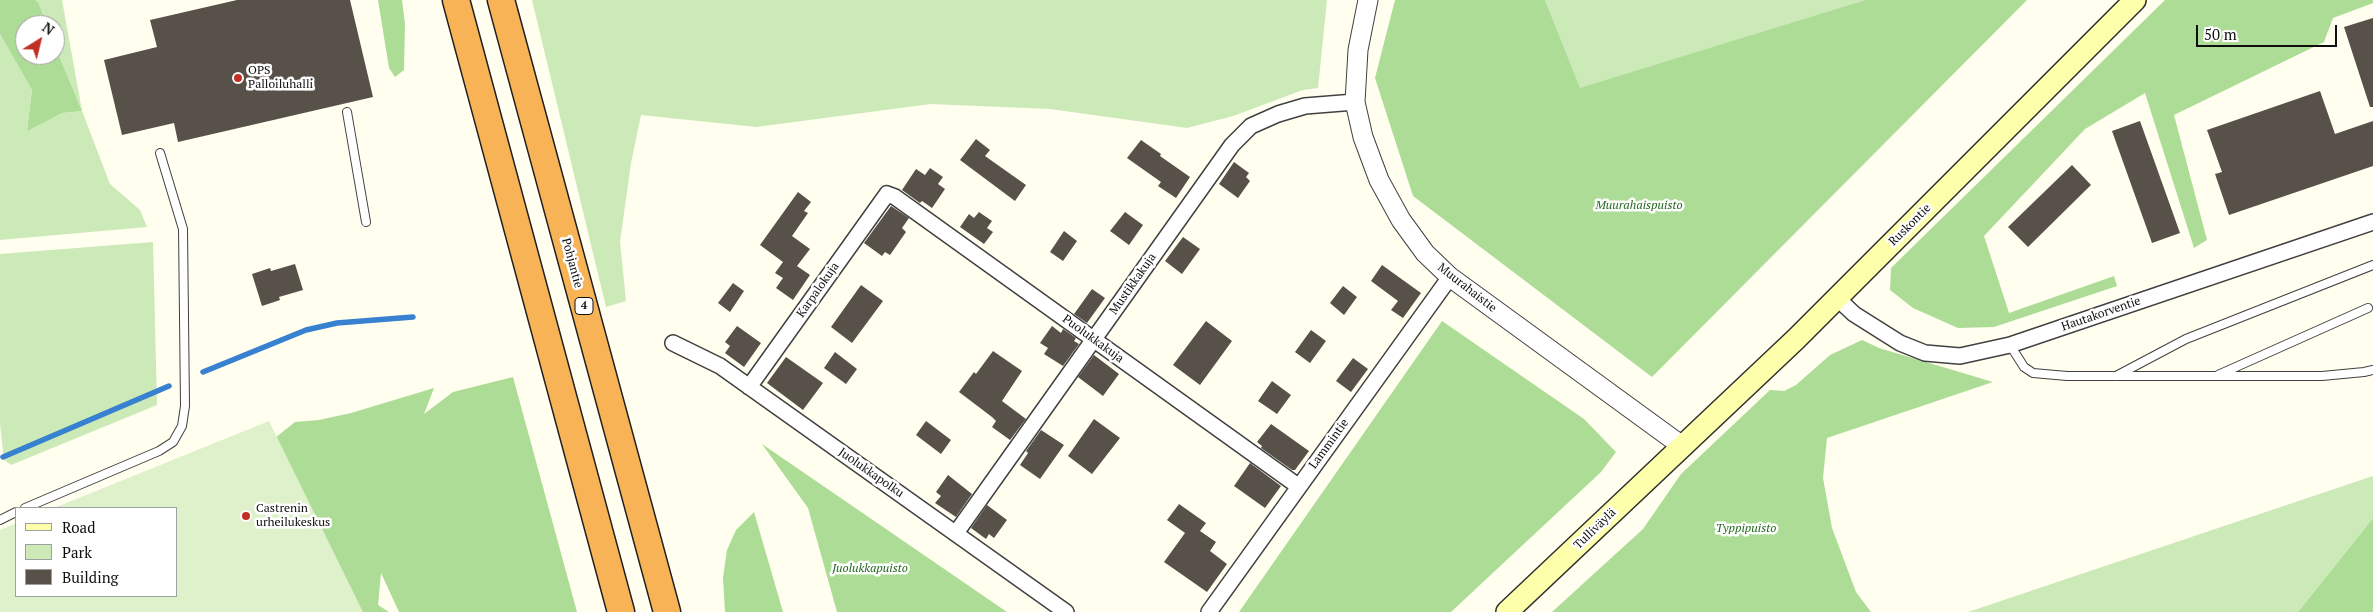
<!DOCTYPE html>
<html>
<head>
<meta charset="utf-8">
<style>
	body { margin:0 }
	#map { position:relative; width:2373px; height:612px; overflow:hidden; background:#fffeef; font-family:"PT Serif",serif }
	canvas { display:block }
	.legend { position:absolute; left:15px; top:507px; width:162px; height:90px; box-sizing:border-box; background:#fff; border:1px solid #9f9f9f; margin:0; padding:6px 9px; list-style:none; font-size:15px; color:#0e0e0e }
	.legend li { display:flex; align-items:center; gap:10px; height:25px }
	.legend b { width:25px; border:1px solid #9f9f9f }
	.north { position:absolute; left:15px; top:15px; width:50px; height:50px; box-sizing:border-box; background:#fff; border:1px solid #9f9f9f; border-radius:50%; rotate:36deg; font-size:14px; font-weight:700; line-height:20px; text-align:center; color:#0e0e0e }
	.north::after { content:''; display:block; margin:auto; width:18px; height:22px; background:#c22f23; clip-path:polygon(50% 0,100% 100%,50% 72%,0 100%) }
	.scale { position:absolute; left:2196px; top:25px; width:141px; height:22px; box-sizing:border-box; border:2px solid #0e0e0e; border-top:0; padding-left:6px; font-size:15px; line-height:18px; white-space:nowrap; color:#0e0e0e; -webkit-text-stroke:4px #fff; paint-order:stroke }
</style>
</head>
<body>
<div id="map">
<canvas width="2373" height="612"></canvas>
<ul class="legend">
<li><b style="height:6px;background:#feffaa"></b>Road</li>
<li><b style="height:14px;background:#cceab8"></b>Park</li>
<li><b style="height:14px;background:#57514a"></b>Building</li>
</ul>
<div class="north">N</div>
<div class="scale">50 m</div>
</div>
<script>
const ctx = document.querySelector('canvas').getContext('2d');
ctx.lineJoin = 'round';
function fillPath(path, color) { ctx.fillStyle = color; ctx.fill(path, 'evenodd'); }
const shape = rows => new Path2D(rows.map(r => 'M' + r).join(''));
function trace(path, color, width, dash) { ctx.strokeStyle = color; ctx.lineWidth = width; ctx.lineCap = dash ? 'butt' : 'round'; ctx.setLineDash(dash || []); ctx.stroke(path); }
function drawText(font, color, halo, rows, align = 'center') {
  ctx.font = font + ' "PT Serif",serif'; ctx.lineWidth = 5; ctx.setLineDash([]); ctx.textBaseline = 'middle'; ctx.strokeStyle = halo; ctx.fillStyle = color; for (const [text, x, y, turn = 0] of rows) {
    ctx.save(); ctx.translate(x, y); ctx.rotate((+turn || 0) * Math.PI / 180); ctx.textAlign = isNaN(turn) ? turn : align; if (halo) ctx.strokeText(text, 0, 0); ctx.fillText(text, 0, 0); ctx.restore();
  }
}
fillPath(shape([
	[35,0,62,0,82,111,110,184,140,210,147,227,0,240,0,34,32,90,27,130,62,113,82,111,55,46,55,25,47,25],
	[532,0,1327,0,1318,88,1303,90,1233,116,1187,128,1050,109,931,104,756,127,641,115,631,163,620,242,626,301,606,307],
	[1545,0,1865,0,1580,89],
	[153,242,157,405,11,465,4,460,0,424,0,254],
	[2373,476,2373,518,2298,612,1968,612]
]), '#cceab8');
fillPath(shape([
	[0,0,35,0,38,3,47,25,25,25,25,55,55,55,55,46,82,111,62,113,27,131,32,90,0,34],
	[378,0,402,0,405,24,404,70,395,77,389,68],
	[1395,0,1545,0,1580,88,1865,0,2027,0,1652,377,1413,196,1375,78],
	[2165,0,2373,0,2373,3,2333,18,2324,42,2174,115,2207,240,2194,248,2145,93,2085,129,1984,236,2009,313,2114,276,2117,286,1994,327,1958,328,1913,308,1890,290,1891,268],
	[1442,321,1584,419,1616,452,1601,472,1451,612,1239,612],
	[1862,340,1879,348,1993,382,1827,438,1823,478,1832,528,1856,592,1871,612,1552,612,1643,529,1681,474,1770,390,1784,391,1796,385,1830,355],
	[513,377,577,612,399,612,381,573,378,605,389,612,317,612,275,438,295,422,319,420,351,413,434,388,424,414,453,392],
	[762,444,1007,612,837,612,808,508],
	[754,512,783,612,725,612,723,578,727,550,736,530],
	[2373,518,2373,612,2298,612]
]), '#addc97');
fillPath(shape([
	[269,421,363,612,0,612,0,530,16,523,16,596,176,596,176,508,54,508]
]), '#dff1ca');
trace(shape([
	[203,372,306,330,337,323,413,317],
	[3,457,169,386]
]), '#3881d0', 5.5);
fillPath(shape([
	[237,0,350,0,373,97,178,142,174,123,122,135,104,60,157,47,150,20],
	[2373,18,2373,107,2370,107,2344,27],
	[2320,91,2335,134,2373,121,2373,166,2229,215,2215,174,2222,172,2207,130],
	[2140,121,2180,233,2152,243,2112,131],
	[976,139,990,150,985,156,1026,185,1015,201,960,160],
	[1141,140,1161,154,1160,156,1190,177,1176,198,1158,186,1161,182,1127,158],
	[1234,162,1249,173,1246,177,1250,181,1238,198,1219,184],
	[2072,165,2091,185,2028,247,2008,227],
	[930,168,943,177,938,184,945,189,932,208,922,201,920,203,902,190,916,169,925,175],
	[798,192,811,202,804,211,808,213,792,236,810,249,797,266,810,275,793,300,776,288,783,278,775,273,783,262,760,245],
	[891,206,909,218,902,228,906,232,890,255,885,252,882,256,864,243],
	[979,212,992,221,987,228,993,232,984,244,960,227,969,214,974,218],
	[1125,212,1143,225,1129,245,1110,231],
	[1064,231,1077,241,1063,261,1050,252],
	[1183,237,1200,249,1182,274,1165,261],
	[295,264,303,290,279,297,280,300,262,306,252,274,270,268,271,271],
	[1382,265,1421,293,1403,318,1391,310,1398,301,1371,281],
	[733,283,744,291,730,312,718,303],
	[861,285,883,301,852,343,831,327],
	[1343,286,1357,297,1344,315,1330,303],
	[1092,289,1105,298,1087,323,1074,314],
	[1206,321,1232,341,1200,385,1173,365],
	[737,326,761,343,744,367,725,353,730,346,725,342],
	[1052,326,1061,333,1063,329,1076,338,1074,341,1079,344,1063,366,1044,354,1048,348,1040,343],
	[1311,330,1326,341,1310,363,1295,352],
	[993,351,1022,371,1002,401,1026,419,1010,440,992,427,996,421,992,417,959,392,974,372,976,374],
	[835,352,857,369,846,384,824,368],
	[1094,355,1119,374,1103,396,1078,377],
	[786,357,823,383,803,410,767,383],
	[1353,358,1368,369,1351,392,1336,381],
	[1272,381,1291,395,1277,414,1258,401],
	[1094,419,1120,438,1092,474,1068,456],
	[926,421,951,440,941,454,916,435],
	[1271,424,1309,451,1295,470,1292,470,1261,448,1262,446,1257,442],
	[1041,430,1064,445,1040,479,1020,465,1028,453,1026,451],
	[1250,463,1281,486,1265,508,1234,486],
	[948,475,972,494,956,517,935,503,941,496,936,492],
	[1179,504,1206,523,1200,531,1216,542,1210,551,1227,564,1207,592,1164,562,1185,533,1167,520],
	[987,505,1007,520,994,538,989,534,986,539,971,528]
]), '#57514a');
const service = shape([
	[347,112,366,222],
	[2010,345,2024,367,2033,373,2067,376,2322,376,2364,372,2373,370],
	[2218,375,2368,308],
	[2116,376,2186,339,2373,265],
	[25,508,159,451,173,442,182,426,185,406,183,229,160,153],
	[0,520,16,512]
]);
const minor = shape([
	[1837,298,1854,314,1900,343,1925,353,1960,356,2010,345,2373,222],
	[673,343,720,366,1066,612],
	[749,387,887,194,895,197,1298,486],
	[956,533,1232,145,1251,126,1278,114,1305,106,1355,102],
	[1209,612,1450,277]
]);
const tertiary = shape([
	[1368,0,1358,50,1355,102,1363,137,1379,180,1401,220,1425,253,1450,277,1682,446]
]);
const secondary = shape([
	[1507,612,1796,339,2135,0]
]);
const motorway = shape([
	[456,0,621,612],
	[501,0,667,612]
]);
trace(service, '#414141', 10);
trace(minor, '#414141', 18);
trace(tertiary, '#414141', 21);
trace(secondary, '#303030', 24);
trace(motorway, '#1f1f1f', 29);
trace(service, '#fff', 8);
trace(minor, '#fff', 15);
trace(tertiary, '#fff', 19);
trace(secondary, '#feffaa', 21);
trace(motorway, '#f7b355', 26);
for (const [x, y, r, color] of [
	[238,78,5,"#c22f23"],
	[246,516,5,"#c22f23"]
]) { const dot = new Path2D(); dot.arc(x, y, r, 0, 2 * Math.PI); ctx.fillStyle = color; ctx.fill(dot); trace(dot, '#fff', 2); }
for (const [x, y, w] of [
	[584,306,18]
]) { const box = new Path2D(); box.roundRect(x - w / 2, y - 8.5, w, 17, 4); ctx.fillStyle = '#fff'; ctx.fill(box); trace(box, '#0e0e0e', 1); }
drawText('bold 11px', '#0e0e0e', null, [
	["4",584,306]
]);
drawText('12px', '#0e0e0e', '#fff', [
	["OPS",248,71],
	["Palloiluhalli",248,85],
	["Castrenin",256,509],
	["urheilukeskus",256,523]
], 'left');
drawText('italic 12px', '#23681d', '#fff', [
	["Muurahaispuisto",1639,206],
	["Typpipuisto",1746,529],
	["Juolukkapuisto",870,569]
]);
drawText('12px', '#0e0e0e', '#fff', [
	["Ruskontie",1910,225,-45],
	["Pohjantie",572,263,75],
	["Mustikkakuja",1133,284,-55],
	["Muurahaistie",1467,288,38],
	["Karpalokuja",818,290,-55],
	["Hautakorventie",2101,314,-19],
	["Puolukkakuja",1093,339,36],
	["Lammintie",1329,444,-54],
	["Juolukkapolku",871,473,35],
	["Tulliväylä",1595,529,-44]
]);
</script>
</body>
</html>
